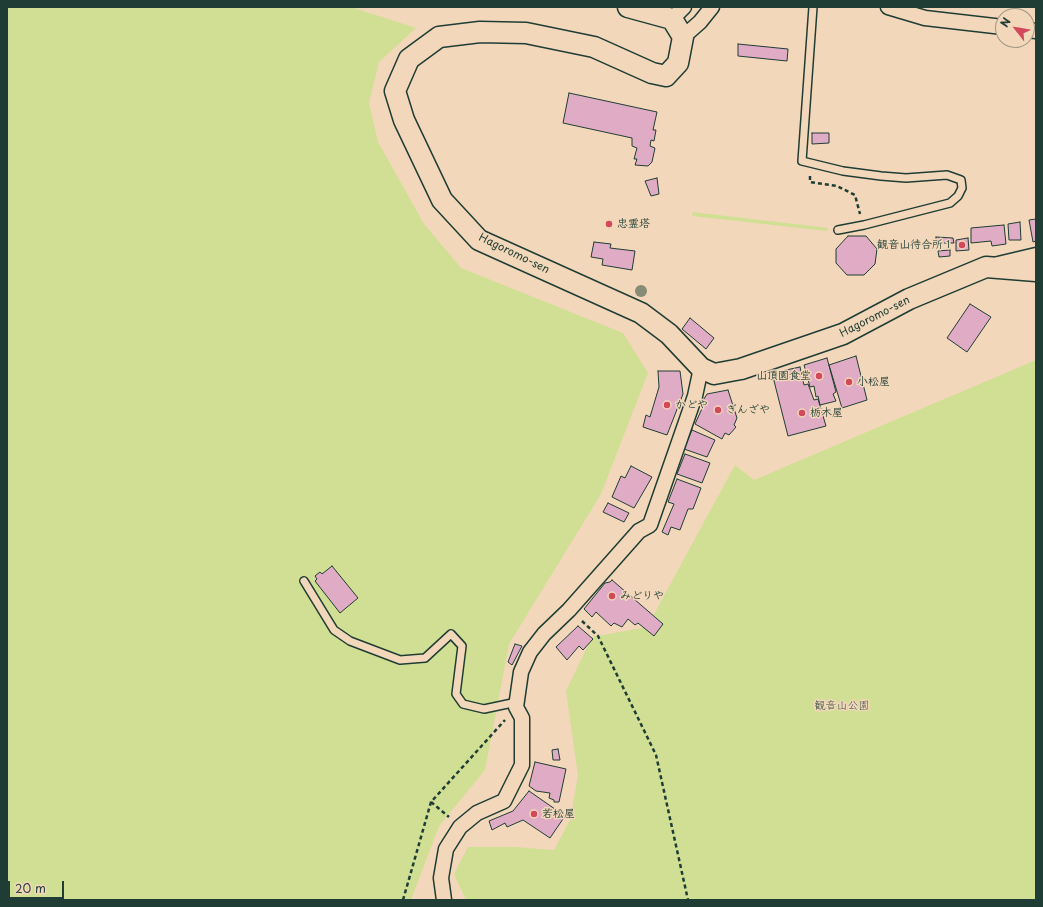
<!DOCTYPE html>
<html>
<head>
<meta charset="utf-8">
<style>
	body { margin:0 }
	#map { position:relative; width:1043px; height:907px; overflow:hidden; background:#f3d7ba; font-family:"Playpen Sans",sans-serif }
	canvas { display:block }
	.frame { position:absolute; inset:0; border:8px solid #1f3d34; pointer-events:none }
	.north { position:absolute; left:995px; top:8px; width:40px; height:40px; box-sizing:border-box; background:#f3d7ba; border:1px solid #9e9984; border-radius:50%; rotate:301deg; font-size:11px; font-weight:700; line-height:16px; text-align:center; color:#1f3d34 }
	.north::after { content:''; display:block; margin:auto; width:14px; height:18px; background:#d1495b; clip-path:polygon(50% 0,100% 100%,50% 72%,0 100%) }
	.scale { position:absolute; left:8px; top:881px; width:56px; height:18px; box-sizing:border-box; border:2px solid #1f3d34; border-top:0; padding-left:5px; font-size:12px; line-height:14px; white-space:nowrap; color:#1f3d34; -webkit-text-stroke:3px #f3d7ba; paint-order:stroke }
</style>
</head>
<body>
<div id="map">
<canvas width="1043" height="907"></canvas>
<div class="frame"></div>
<div class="north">N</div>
<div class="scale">20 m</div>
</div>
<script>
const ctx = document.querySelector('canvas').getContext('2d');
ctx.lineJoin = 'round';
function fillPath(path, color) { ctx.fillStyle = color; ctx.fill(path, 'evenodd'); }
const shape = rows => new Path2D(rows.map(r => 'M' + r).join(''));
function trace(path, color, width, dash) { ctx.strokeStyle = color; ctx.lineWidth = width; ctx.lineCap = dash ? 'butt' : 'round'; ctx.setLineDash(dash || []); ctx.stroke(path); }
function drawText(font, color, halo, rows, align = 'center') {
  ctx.font = font + ' "Playpen Sans","Klee One",sans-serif'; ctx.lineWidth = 3; ctx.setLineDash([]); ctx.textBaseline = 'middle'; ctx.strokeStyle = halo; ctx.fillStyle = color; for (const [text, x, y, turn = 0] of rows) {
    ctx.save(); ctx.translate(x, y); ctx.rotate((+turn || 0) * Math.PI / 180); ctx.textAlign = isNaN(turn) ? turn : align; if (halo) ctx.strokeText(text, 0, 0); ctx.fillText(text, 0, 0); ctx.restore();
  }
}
fillPath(shape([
	[7,7,351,7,416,28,379,62,369,103,378,142,424,224,461,268,623,333,648,373,601,494,509,644,485,770,439,826,411,900,7,900],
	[693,212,828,228,827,231,692,216],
	[1036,360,1036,900,466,900,454,874,468,847,514,847,554,850,570,820,578,776,566,691,592,637,647,627,735,465,754,480]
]), '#d0df93');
const building = shape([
	[738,44,788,49,787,61,738,56,738,44],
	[569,93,657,112,653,130,656,130,654,141,651,140,650,146,655,148,652,162,648,166,635,165,637,159,634,159,637,148,632,146,632,138,563,123,569,93],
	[812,133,829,133,829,143,812,144,812,133],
	[657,178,659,194,651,196,645,181,657,178],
	[1036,219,1036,241,1033,242,1029,220,1036,219],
	[1020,222,1021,240,1009,240,1008,224,1020,222],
	[1004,225,1006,244,992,246,991,241,971,243,971,228,1004,225],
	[848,236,866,236,877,249,875,264,864,275,847,275,836,263,836,249,848,236],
	[936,237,953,238,954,243,936,243,936,237],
	[968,238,969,250,956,251,956,240,968,238],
	[594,242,611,244,610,248,635,251,632,270,602,265,603,259,591,257,594,242],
	[950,250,950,256,939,257,938,251,950,250],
	[970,304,991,317,967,352,947,338,970,304],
	[690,318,714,338,706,349,682,329,690,318],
	[856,356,867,400,842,408,829,365,856,356],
	[827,358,836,392,833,394,836,401,820,405,818,396,816,397,814,386,810,387,804,365,827,358],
	[800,367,804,385,808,384,814,400,818,399,826,426,788,436,772,373,800,367],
	[658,371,680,371,683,394,667,435,643,427,646,415,650,417,659,387,658,371],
	[728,390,737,418,734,425,736,427,729,435,725,433,722,439,695,424,705,402,702,402,707,394,728,390],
	[692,430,715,440,707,457,684,449,692,430],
	[685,454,710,463,702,483,677,474,685,454],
	[631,466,652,477,634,508,612,497,621,476,625,478,631,466],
	[677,479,701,488,693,509,688,509,680,530,671,527,668,535,662,532,674,504,668,502,677,479],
	[608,503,629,513,624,522,603,512,608,503],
	[332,566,358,598,340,613,315,581,317,579,315,576,320,572,322,574,332,566],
	[612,580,663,624,654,636,638,623,635,625,628,619,622,627,614,623,611,626,596,612,592,617,584,609,605,583,610,582,612,580],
	[578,626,593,639,583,650,579,646,567,660,556,647,578,626],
	[515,644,522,646,512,665,508,662,515,644],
	[558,749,560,760,553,760,552,750,558,749],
	[535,762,566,769,559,802,554,802,554,800,549,798,550,793,536,791,529,786,535,762],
	[529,791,565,816,550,838,523,820,507,827,505,823,492,830,489,821,513,811,529,791]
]);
fillPath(building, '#e0acc5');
trace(building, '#1f3d34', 1);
const lane = shape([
	[813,7,802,161,843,171,881,176,906,178,947,175,961,180,962,188,958,196,950,203,864,225,838,230],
	[304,581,334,630,350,641,400,660,425,658,451,634,462,646,456,694,463,704,484,709,517,702]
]);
const street = shape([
	[888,7,925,18,1003,27],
	[672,19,684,7],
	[1027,30,1036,31],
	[683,37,700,22,712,7],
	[998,264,1036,255],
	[444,900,441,878,446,849,460,827,477,813,504,801,522,765,522,718,516,707,521,672,530,652,544,634,569,610,639,531,650,525,695,396,701,368]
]);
const secondary = shape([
	[628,7,672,19,683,37,678,63,666,76,652,73,594,47,526,33,480,32,439,37,409,59,395,91,404,120,442,200,479,240,641,313,669,334,701,368,714,374,741,369,843,334,909,299,986,267,1036,271]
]);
trace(lane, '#1f3d34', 10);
trace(street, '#1f3d34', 17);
trace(secondary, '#1f3d34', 23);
trace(shape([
	[810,176,810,182,837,186,855,195,860,214],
	[582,621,598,636,656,755,688,900],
	[431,802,449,817],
	[403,900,431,802,505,720]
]), '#1f3d34', 2.5, [4, 3]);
trace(lane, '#f3d7ba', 7);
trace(street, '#f3d7ba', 14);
trace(secondary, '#f3d7ba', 20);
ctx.fillStyle = '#888b76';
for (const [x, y] of [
	[641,291]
]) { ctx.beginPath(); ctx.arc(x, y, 6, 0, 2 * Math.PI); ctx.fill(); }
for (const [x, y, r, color] of [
	[609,224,4,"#d1495b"],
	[962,245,4,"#d1495b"],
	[819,376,4,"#d1495b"],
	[849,382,4,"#d1495b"],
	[667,405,4,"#d1495b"],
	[718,410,4,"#d1495b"],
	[802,413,4,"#d1495b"],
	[612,596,4,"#d1495b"],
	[534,814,4,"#d1495b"]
]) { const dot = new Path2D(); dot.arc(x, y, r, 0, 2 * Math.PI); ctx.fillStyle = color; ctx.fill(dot); trace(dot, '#f3d7ba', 1.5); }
drawText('bold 11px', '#1f3d34', '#f3d7ba', [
	["忠霊塔",617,224],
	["観音山待合所１",954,245,"right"],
	["山頂園食堂",811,376,"right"],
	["小松屋",857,382],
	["かどや",675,405],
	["ぎんざや",726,410],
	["栃木屋",810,413],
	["みどりや",620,596],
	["若松屋",542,814]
], 'left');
drawText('11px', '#1f3d34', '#f3d7ba', [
	["Hagoromo-sen",514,254,26],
	["Hagoromo-sen",875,317,-27]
]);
drawText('11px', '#314d3e', '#f3d7ba', [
	["観音山公園",842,706]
]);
</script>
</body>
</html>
